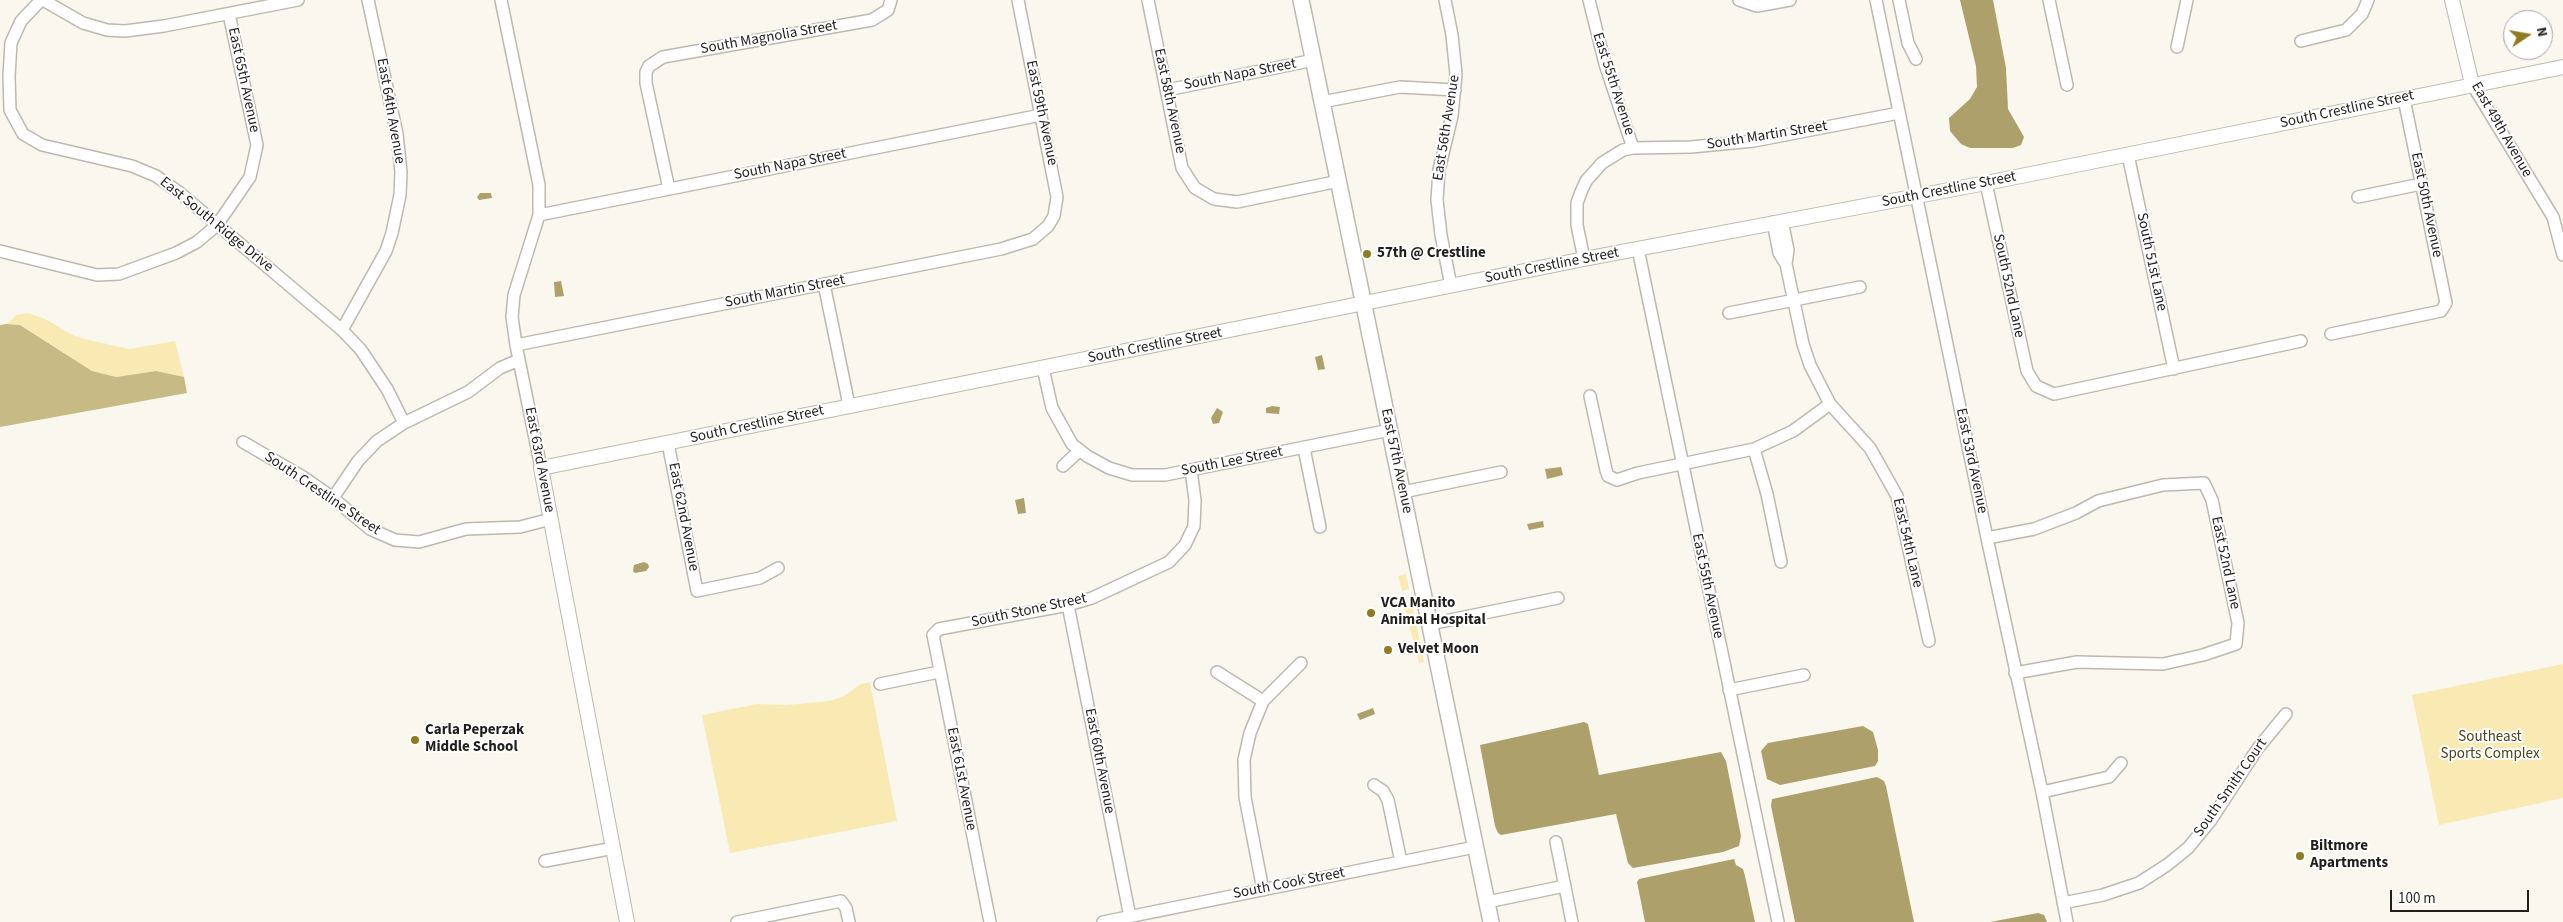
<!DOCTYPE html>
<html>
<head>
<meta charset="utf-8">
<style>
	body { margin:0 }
	#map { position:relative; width:2563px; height:922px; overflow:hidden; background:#f9f7ee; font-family:"Source Sans 3",sans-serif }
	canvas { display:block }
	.north { position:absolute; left:2503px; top:10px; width:50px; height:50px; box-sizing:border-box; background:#fff; border:1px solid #a6a5a4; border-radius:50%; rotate:78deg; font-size:14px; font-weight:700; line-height:20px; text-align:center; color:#201f1c }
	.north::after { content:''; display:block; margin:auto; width:18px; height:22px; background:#8f7b21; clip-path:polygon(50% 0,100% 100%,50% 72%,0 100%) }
	.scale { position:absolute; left:2390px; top:890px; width:139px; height:22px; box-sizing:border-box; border:2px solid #201f1c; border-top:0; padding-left:6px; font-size:15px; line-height:18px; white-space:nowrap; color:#201f1c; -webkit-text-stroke:4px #fff; paint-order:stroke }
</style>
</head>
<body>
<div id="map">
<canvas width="2563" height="922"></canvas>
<div class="north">N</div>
<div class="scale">100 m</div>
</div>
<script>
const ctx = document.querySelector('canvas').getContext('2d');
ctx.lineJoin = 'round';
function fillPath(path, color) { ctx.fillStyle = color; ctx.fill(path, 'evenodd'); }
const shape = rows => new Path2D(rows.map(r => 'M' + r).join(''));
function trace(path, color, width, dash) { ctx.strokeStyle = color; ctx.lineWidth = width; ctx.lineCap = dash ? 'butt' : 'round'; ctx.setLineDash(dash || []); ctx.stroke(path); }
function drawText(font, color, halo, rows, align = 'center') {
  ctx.font = font + ' "Source Sans 3",sans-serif'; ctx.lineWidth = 4; ctx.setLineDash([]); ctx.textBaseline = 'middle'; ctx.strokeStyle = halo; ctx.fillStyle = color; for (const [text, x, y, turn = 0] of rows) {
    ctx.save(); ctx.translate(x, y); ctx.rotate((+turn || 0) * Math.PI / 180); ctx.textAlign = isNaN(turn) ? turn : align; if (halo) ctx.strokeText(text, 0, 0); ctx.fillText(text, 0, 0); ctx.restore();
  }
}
fillPath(shape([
	[28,313,45,319,76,337,129,349,175,341,184,377,156,371,116,377,92,371,21,325,6,324,17,315],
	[1406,574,1409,589,1402,591,1398,576],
	[1412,603,1424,662,1419,663,1404,605],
	[2563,664,2563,798,2439,825,2412,695],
	[870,682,897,821,730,853,702,715,757,704,787,705,830,701,844,696,861,684]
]), '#f8eab2');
fillPath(shape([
	[6,324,20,325,92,371,116,377,156,371,184,377,187,393,0,427,0,325]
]), '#c8ba84');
fillPath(shape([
	[1960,0,1993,0,2006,68,2008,109,2024,137,2021,145,2013,148,1970,148,1961,144,1950,131,1949,118,1970,99,1977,87,1976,66],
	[480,193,491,193,492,198,479,200,477,197],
	[561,281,564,296,555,297,554,282],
	[1322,355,1325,369,1318,370,1315,357],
	[1272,406,1280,407,1279,414,1266,413,1266,408],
	[1217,408,1223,412,1219,423,1213,424,1211,418],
	[1561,467,1563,475,1547,479,1545,469],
	[1024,498,1026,513,1018,514,1015,500],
	[1543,521,1544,527,1529,530,1527,524],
	[644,562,648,564,649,567,646,571,635,573,633,571,634,565],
	[1373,708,1375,714,1360,720,1357,714],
	[1584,722,1588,724,1599,775,1721,752,1726,761,1741,836,1739,846,1723,852,1633,868,1628,863,1616,814,1501,835,1498,833,1495,826,1480,745],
	[1863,726,1873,732,1878,750,1878,761,1875,766,1780,785,1767,779,1761,751,1768,743],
	[1877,777,1884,781,1886,786,1914,922,1795,922,1771,806,1772,799],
	[1734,859,1736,865,1743,869,1745,876,1755,922,1645,922,1637,882,1639,879],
	[2038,913,2044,915,2047,922,1990,922]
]), '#ada06a');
const minor = shape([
	[41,0,21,21,11,43,9,76,10,110,23,134,42,145,132,166,156,176,180,193,342,330,361,350,387,389,404,423],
	[43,0,83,23,107,30,125,31,164,26,298,0],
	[501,0,539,185,539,215,514,295,512,317,516,345,541,468],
	[1148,0,1182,168,1195,188,1214,199,1237,202,1339,181],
	[1445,0,1452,35,1456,74,1452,116,1439,170,1437,200,1441,235,1451,286],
	[1739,0,1757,6,1790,0],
	[1876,0,1987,538,2042,792,2067,922],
	[1899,0,1908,43,1916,59],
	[2049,0,2067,85],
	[2301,41,2346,30,2362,14,2368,0],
	[2177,47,2187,0],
	[2472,84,2553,217,2563,255],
	[1167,90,1314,60],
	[1322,102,1400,87,1455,90],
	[1633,148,1691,147,1754,141,1899,113],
	[2128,155,2174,369],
	[1986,183,2027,371,2036,386,2054,394,2301,341],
	[669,189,646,83,646,72,649,66,663,57,872,20,888,10,891,0],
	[2358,197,2421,184],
	[539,215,1041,115],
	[1782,221,1788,250,1786,264,1803,344,1810,365,1830,404,1870,448,1897,496,1929,641],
	[1773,222,1779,253,1786,264],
	[1638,249,1778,922],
	[0,251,97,275,119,274,176,253,197,242,217,225,250,177,257,145,229,14],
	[1584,259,1577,225,1577,203,1581,192,1586,181,1602,163,1623,150,1633,148,1605,64,1589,0],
	[824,284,849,405],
	[1729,313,1860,287],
	[342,330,386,251,392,233,400,195,401,172,397,134,368,0],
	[2331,334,2441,311,2446,303,2404,99],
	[516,345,1001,249,1033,239,1048,226,1054,216,1057,197,1018,0],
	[1043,368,1052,408,1072,444,1087,456,1109,468,1132,475,1165,475,1390,430],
	[1590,396,1606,470,1608,476,1617,480,1638,473,1754,449,1793,431,1830,404],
	[243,442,303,477,333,498,370,529,395,540,419,542,466,529,520,527,551,519],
	[668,443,697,591,760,578,778,568],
	[1304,448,1320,527],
	[1754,449,1767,494,1781,562],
	[1063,466,1079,451],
	[1403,492,1501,472],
	[333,498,358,461,377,441,404,423,468,392,500,368,519,360],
	[1987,538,2034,529,2076,513,2098,501,2163,485,2204,483,2212,500,2238,623,2236,644,2203,655,2163,664,2077,662,2015,673],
	[1068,605,1130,917],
	[1430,624,1558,598],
	[1217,672,1263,701],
	[880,684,939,672],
	[1729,690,1804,675],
	[1374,785,1383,791,1388,800,1401,862],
	[2042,792,2109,777,2121,763],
	[1556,842,1572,922],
	[545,861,614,848],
	[1263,890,1245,797,1244,760,1250,733,1263,701,1301,663],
	[1487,902,1565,886],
	[2063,903,2103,895,2139,883,2167,865,2188,848,2211,820,2258,748,2286,714],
	[737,922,841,901,846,908,849,922],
	[990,922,933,635,939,629,1068,605,1092,598,1169,562,1185,545,1194,526,1195,500,1191,470],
	[1103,922,1475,847]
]);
const tertiary = shape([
	[2452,0,2472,84],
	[627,922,541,468,1584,259,1986,183,2563,67]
]);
const secondary = shape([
	[1301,0,1491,922]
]);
trace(minor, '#bbb9b0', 14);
trace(tertiary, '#bbb9b0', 16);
trace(secondary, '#bbb9b0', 18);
trace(minor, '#fff', 11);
trace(tertiary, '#fff', 14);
trace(secondary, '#fff', 15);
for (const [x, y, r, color] of [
	[1367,254,5,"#8f7b21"],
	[1371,613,5,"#8f7b21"],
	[1388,650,5,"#8f7b21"],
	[415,740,5,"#8f7b21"],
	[2300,856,5,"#8f7b21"]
]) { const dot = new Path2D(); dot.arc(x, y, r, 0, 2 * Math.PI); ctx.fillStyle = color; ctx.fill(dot); trace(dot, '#fff', 2); }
drawText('15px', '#201f1c', '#fff', [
	["South Magnolia Street",769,38,-10],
	["South Napa Street",1240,75,-11],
	["East 65th Avenue",243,80,78],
	["East 55th Avenue",1613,84,72],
	["East 58th Avenue",1169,101,78],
	["South Crestline Street",2347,110,-12],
	["East 64th Avenue",390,111,80],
	["East 59th Avenue",1041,113,78],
	["East 56th Avenue",1447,128,-81],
	["East 49th Avenue",2501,130,60],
	["South Martin Street",1767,136,-9],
	["South Napa Street",790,165,-11],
	["South Crestline Street",1949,190,-11],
	["East 50th Avenue",2426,205,78],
	["East South Ridge Drive",216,225,39],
	["South 51st Lane",2151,262,78],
	["South Crestline Street",1552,266,-11],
	["South 52nd Lane",2008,286,78],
	["South Martin Street",785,292,-11],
	["South Crestline Street",1155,346,-11],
	["South Crestline Street",757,425,-12],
	["East 63rd Avenue",539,460,79],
	["East 57th Avenue",1396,461,78],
	["East 53rd Avenue",1971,461,78],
	["South Lee Street",1232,462,-11],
	["South Crestline Street",322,494,34],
	["East 62nd Avenue",683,517,79],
	["East 54th Lane",1907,543,77],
	["East 52nd Lane",2225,563,78],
	["East 55th Avenue",1707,586,78],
	["South Stone Street",1029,611,-12],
	["East 60th Avenue",1099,761,79],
	["East 61st Avenue",961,779,79],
	["South Smith Court",2231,788,-55],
	["South Cook Street",1289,884,-11]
]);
drawText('bold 15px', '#201f1c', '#fff', [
	["57th @ Crestline",1377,254],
	["VCA Manito",1381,604],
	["Animal Hospital",1381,621],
	["Velvet Moon",1398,650],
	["Carla Peperzak",425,731],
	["Middle School",425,748],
	["Biltmore",2310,847],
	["Apartments",2310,864]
], 'left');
drawText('15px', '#4e4419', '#fff', [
	["Southeast",2490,738],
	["Sports Complex",2490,755]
]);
</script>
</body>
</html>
